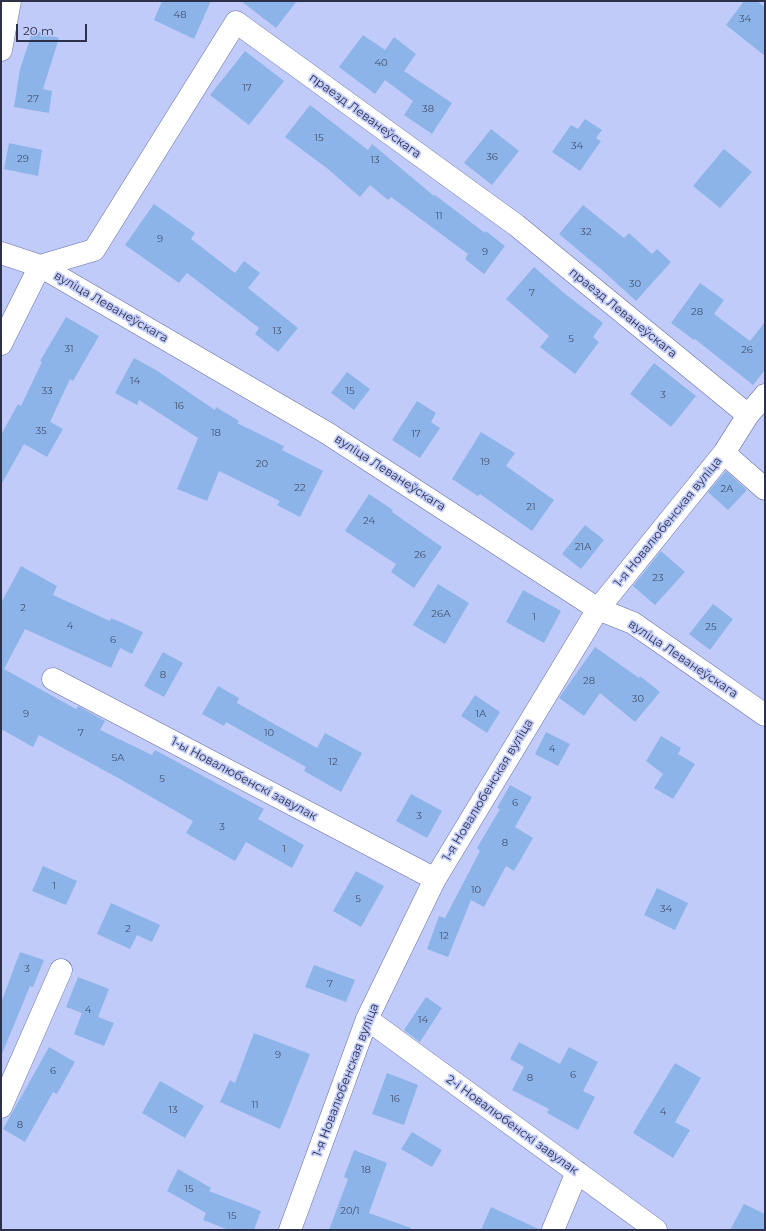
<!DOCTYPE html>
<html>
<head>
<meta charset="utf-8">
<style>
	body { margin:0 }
	#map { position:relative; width:766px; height:1231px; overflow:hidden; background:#c1cbfa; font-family:Montserrat,sans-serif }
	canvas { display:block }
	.frame { position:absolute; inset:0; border:2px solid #2c3048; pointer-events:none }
	.scale { position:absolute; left:16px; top:24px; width:71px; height:18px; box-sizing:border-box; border:2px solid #2c3048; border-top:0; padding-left:5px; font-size:12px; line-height:14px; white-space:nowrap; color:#2c3048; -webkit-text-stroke:3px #c1cbfa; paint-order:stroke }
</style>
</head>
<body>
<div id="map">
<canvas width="766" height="1231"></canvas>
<div class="frame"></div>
<div class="scale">20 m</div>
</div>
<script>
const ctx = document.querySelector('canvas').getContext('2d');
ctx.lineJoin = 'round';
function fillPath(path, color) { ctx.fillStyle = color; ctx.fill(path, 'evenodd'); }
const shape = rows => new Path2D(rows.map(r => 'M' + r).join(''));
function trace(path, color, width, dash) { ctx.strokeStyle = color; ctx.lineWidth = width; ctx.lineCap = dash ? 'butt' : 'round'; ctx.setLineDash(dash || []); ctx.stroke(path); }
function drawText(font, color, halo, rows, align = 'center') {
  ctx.font = font + ' Montserrat,sans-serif'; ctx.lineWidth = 3.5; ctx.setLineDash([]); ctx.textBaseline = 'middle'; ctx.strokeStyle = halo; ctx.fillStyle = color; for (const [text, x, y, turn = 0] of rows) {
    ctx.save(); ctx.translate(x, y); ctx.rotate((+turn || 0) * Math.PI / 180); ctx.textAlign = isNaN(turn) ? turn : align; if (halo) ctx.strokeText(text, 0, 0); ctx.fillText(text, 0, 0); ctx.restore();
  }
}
fillPath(shape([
	[162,1,211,1,194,39,154,20],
	[241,1,297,1,276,28],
	[744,1,757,1,765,7,765,56,726,25],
	[33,30,59,38,43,89,52,91,49,113,14,107,20,69],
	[363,35,385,50,394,37,416,54,404,71,452,103,432,134,404,115,413,101,385,80,375,94,339,67],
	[245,51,284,81,249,125,210,95],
	[310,105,368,150,372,144,434,196,435,195,485,233,486,231,505,246,484,274,465,259,468,254,391,197,388,200,370,185,360,197,328,169,285,137],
	[585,119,602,130,596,138,601,141,580,171,552,152,571,125,578,129],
	[491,129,519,151,492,185,464,163],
	[9,143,42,150,38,176,4,169],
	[724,149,752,172,720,208,693,186],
	[154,204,195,233,191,239,235,273,244,261,260,273,248,288,298,328,278,352,255,334,259,328,187,273,179,283,125,245],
	[583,205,624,238,629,233,652,254,657,249,671,262,636,301,602,270,559,234],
	[534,267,564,293,603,323,593,337,599,342,575,374,540,347,549,336,506,299],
	[700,283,724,300,714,314,750,341,765,322,765,370,753,385,695,339,694,340,671,323],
	[66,317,99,336,73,381,70,379,50,422,63,429,47,457,24,444,1,485,1,435,18,404,21,406,42,362,40,361],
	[134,358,156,370,215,410,216,407,239,421,237,423,284,446,282,450,323,471,300,517,277,505,280,501,219,471,207,501,177,489,198,438,139,400,137,405,115,393],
	[654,363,696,396,671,427,630,394],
	[347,372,370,389,354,410,331,393],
	[417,401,436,413,431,422,440,428,420,458,392,440],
	[481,432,515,453,506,466,554,500,532,531,480,494,478,496,452,479],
	[726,471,747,490,728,510,708,492],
	[369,494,393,510,392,512,442,547,414,588,391,572,396,564,345,531],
	[585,525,604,540,581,569,562,554],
	[661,551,685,572,655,605,633,586],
	[21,566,57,586,53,595,110,621,111,618,143,632,132,654,120,648,111,668,25,629,4,669,76,709,78,706,105,721,100,730,152,755,155,750,264,809,258,819,304,845,292,868,246,842,235,861,186,833,193,821,120,779,39,735,33,747,1,729,1,603],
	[438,584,469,603,445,644,413,625],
	[523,590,561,611,544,643,506,622],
	[713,604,733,619,710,650,689,634],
	[595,647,639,678,640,676,660,692,635,722,600,693,584,716,559,698],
	[163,652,183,663,164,697,144,686],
	[218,686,239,698,237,703,317,748,325,733,362,753,341,792,304,771,306,767,226,722,224,726,202,714],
	[475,695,500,712,487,733,461,716],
	[546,732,570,744,558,766,535,754],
	[661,736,681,748,678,754,695,764,673,799,654,788,663,774,646,761],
	[510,785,532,797,515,827,533,838,514,871,506,866,484,907,471,900,448,957,427,949,439,916,445,918,480,851,477,848,500,809,497,808],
	[411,794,442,811,427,838,396,821],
	[43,866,77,881,66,905,32,891],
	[356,871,384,886,361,927,333,911],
	[657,888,688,903,675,930,644,915],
	[111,903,160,925,152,942,137,935,130,949,97,934],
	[20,952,44,960,33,987,30,986,2,1054,1,1003],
	[314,965,355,980,346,1002,305,987],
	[78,977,109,989,98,1017,114,1023,104,1046,74,1034,82,1013,66,1007],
	[426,997,442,1008,420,1042,404,1030],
	[254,1033,310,1054,280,1129,220,1102,230,1080,235,1083],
	[519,1042,560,1064,569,1047,598,1062,583,1091,595,1097,578,1130,547,1113,549,1109,512,1090,524,1067,510,1059],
	[49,1047,75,1062,57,1094,53,1092,25,1142,3,1129],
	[675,1063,701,1078,675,1122,690,1130,673,1158,633,1133],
	[387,1073,418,1085,404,1125,372,1114],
	[160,1081,204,1106,185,1138,142,1113],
	[412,1132,442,1150,432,1167,401,1149],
	[354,1150,387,1163,369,1213,411,1228,410,1230,329,1230,348,1179,344,1177],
	[178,1169,211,1188,209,1191,261,1211,254,1230,229,1230,203,1220,206,1213,167,1191],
	[744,1204,765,1214,765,1230,730,1230],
	[491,1207,541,1230,481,1230]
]), '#8db4e8');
const street = shape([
	[1,50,10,1],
	[1,253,40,266,327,433,598,609,633,623,765,715],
	[1,344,40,266,94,250,236,22,516,225,748,415],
	[724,453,765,489],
	[53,679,435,879],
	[367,1019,656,1230],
	[1,1107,61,970],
	[290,1230,367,1019,435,879,598,609,724,453,748,415,765,395],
	[553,1230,577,1172]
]);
trace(street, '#666fa4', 23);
trace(street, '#fff', 22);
drawText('10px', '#445170', null, [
	["48",180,15],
	["34",745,19],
	["40",381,63],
	["17",247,88],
	["27",33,99],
	["38",428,109],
	["15",319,138],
	["34",577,146],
	["36",492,157],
	["29",23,159],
	["13",375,160],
	["11",439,216],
	["32",586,232],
	["9",160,239],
	["9",485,252],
	["30",635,284],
	["7",532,293],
	["28",697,312],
	["13",277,331],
	["5",571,339],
	["31",69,349],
	["26",747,350],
	["14",135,381],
	["33",47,391],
	["15",350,391],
	["3",663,395],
	["16",179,406],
	["35",41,431],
	["18",216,433],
	["17",416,434],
	["19",485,462],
	["20",262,464],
	["22",300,488],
	["2А",727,489],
	["21",531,507],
	["24",369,521],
	["21А",583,547],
	["26",420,555],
	["23",658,578],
	["2",23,608],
	["26А",441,614],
	["1",534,617],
	["4",70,626],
	["25",711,627],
	["6",113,640],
	["8",163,675],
	["28",589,681],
	["30",638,699],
	["9",26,714],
	["1А",481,714],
	["7",81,733],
	["10",269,733],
	["4",552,749],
	["5А",118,758],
	["12",333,762],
	["5",162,779],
	["6",515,803],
	["3",419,816],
	["3",222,827],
	["8",505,843],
	["1",284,849],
	["1",54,886],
	["10",476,890],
	["5",358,899],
	["34",666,909],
	["2",128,929],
	["12",444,936],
	["3",27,969],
	["7",330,984],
	["4",88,1010],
	["14",423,1020],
	["9",278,1055],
	["6",53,1071],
	["6",573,1075],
	["8",530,1078],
	["16",395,1099],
	["11",255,1105],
	["13",173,1110],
	["4",663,1112],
	["8",20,1125],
	["18",366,1170],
	["15",189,1189],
	["20/1",350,1211],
	["15",232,1216]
]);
drawText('12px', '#2c3048', '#c1cbfa', [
	["праезд Леванеўскага",365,116,36],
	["вуліца Леванеўскага",111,307,30],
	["праезд Леванеўскага",623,313,39],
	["вуліца Леванеўскага",390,473,33],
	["1-я Новалюбенская вуліца",668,522,-51],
	["вуліца Леванеўскага",683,659,34],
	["1-ы Новалюбенскі завулак",244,779,28],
	["1-я Новалюбенская вуліца",488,790,-59],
	["1-я Новалюбенская вуліца",346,1080,-69],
	["2-і Новалюбенскі завулак",512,1125,36]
]);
</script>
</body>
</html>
